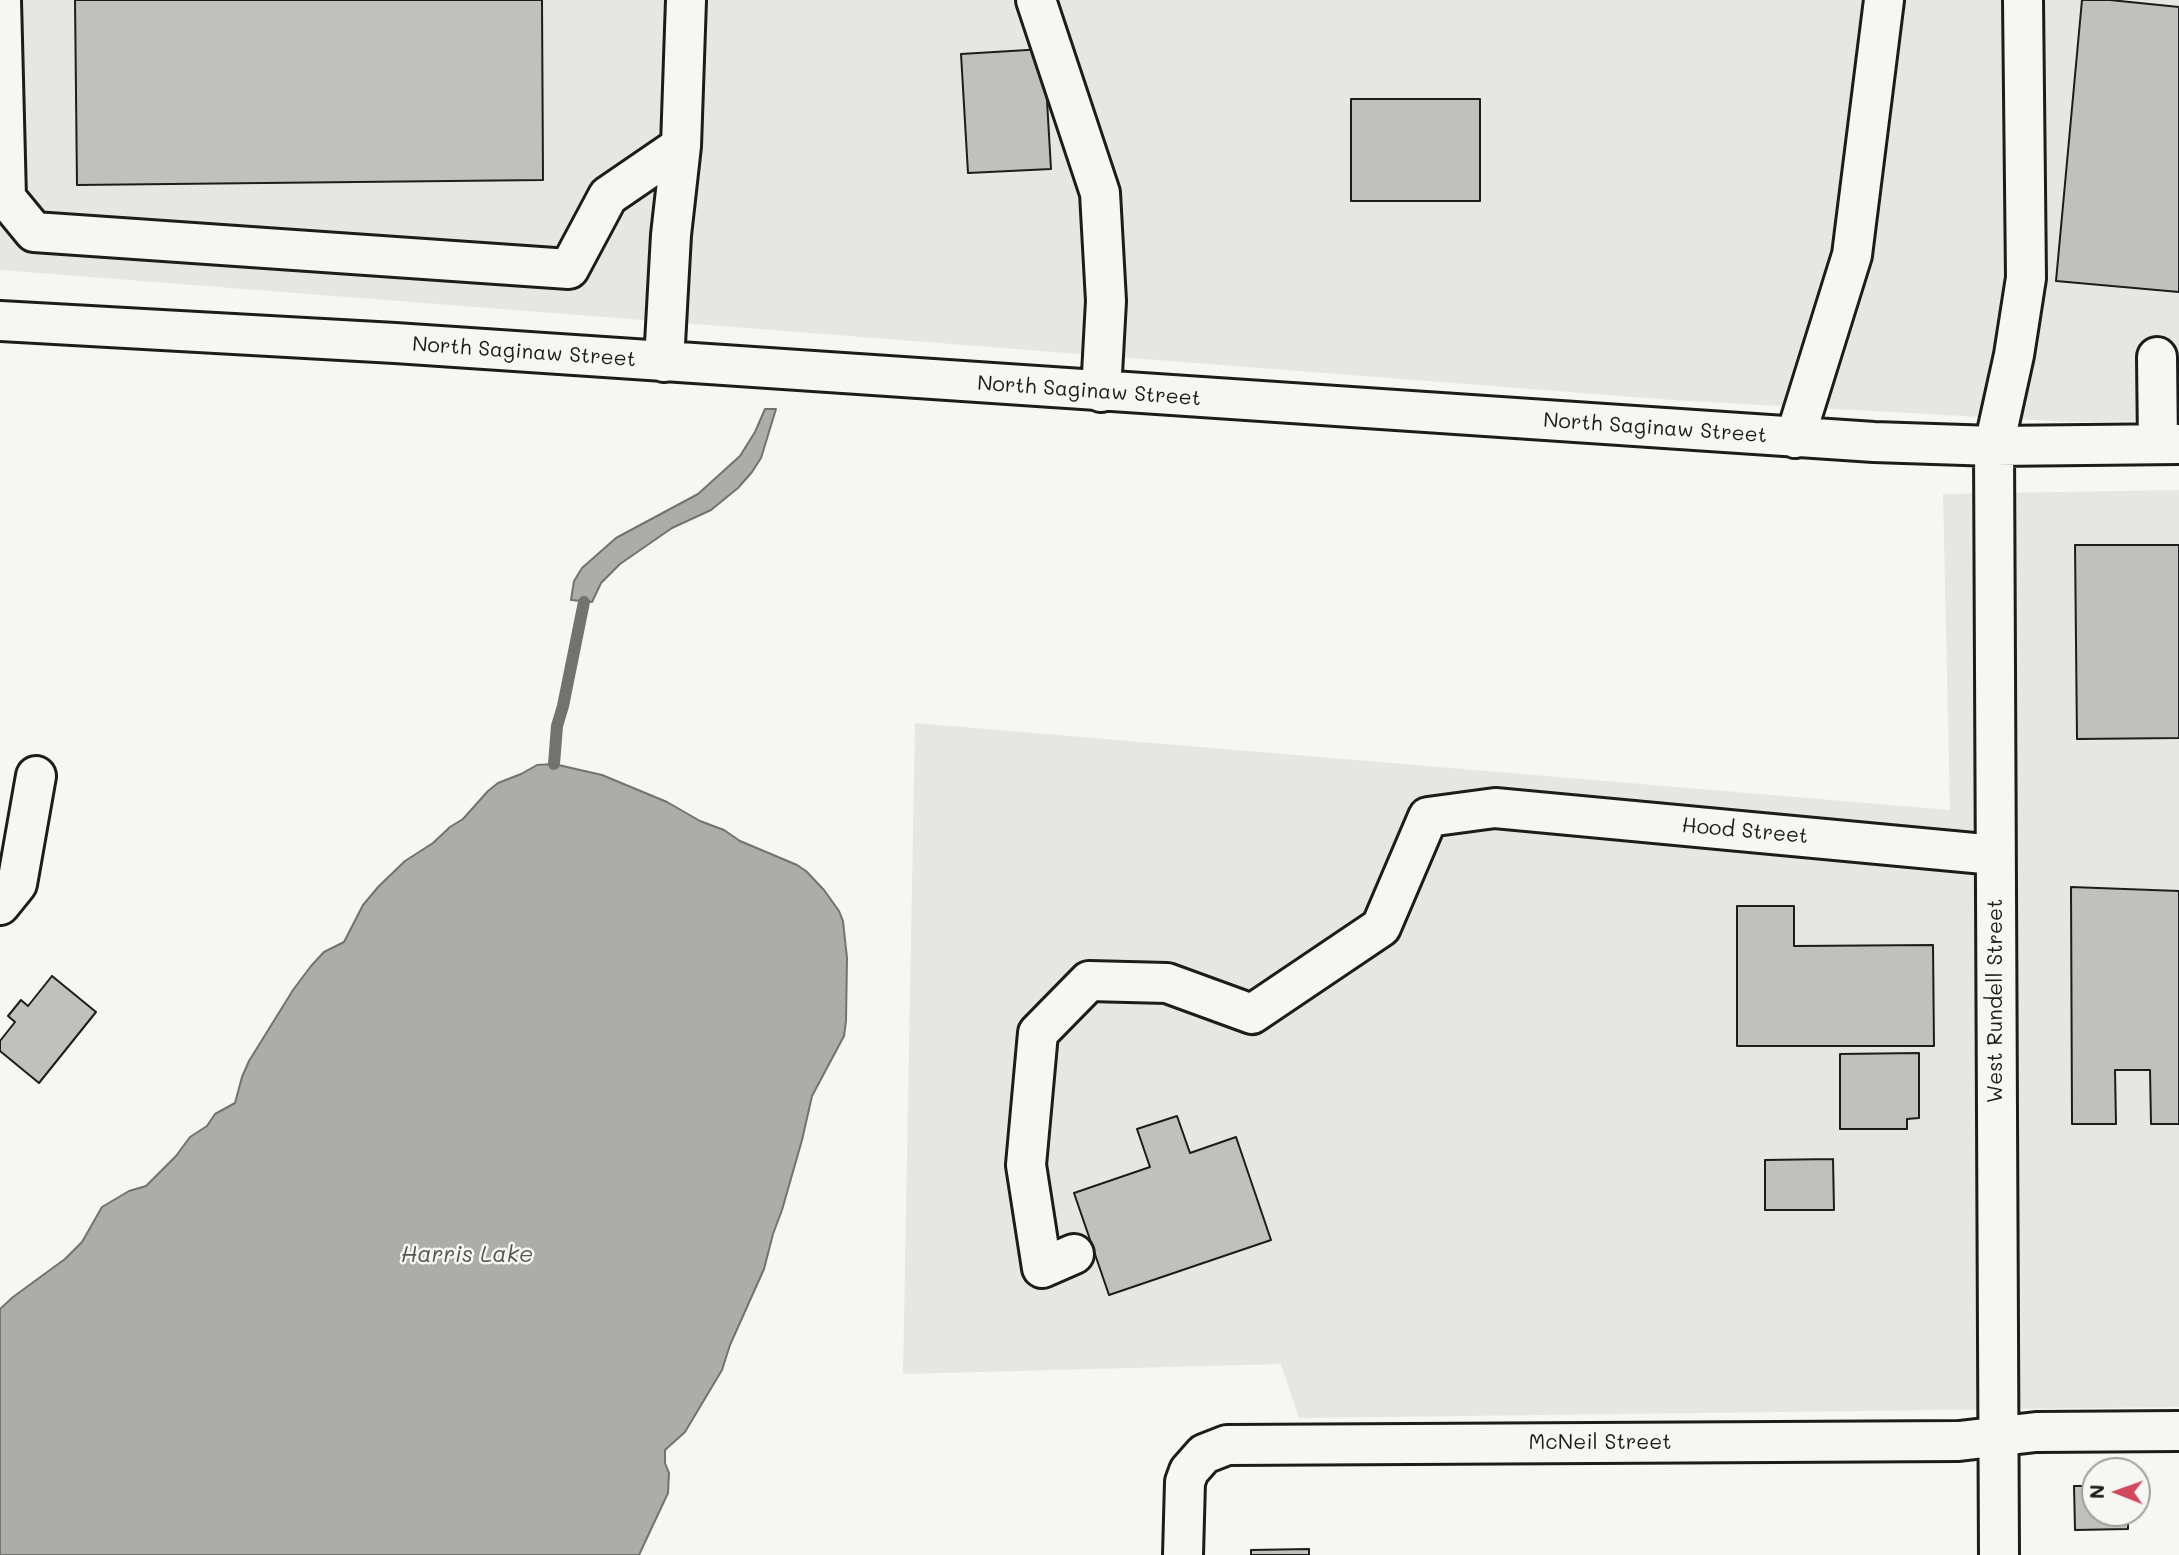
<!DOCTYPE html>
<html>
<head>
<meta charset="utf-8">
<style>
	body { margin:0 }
	#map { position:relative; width:2179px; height:1555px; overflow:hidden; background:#f6f6f2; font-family:Mali,sans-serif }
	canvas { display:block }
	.north { position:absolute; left:2081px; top:1457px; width:70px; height:70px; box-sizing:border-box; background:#f6f6f2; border:2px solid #9f9f9c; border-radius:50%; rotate:271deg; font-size:19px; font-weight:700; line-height:28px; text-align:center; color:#1c1c1c }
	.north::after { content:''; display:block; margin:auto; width:24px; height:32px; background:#d1495b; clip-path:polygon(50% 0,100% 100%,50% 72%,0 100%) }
</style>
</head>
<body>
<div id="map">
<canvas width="2179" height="1555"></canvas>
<div class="north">N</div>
</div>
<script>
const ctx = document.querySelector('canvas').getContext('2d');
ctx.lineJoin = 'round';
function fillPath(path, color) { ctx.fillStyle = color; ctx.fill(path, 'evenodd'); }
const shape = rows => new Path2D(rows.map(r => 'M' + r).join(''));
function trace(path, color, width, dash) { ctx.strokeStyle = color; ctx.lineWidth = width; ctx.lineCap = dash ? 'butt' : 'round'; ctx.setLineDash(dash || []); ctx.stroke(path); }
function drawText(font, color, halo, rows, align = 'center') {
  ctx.font = font + ' Mali,sans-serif'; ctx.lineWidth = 5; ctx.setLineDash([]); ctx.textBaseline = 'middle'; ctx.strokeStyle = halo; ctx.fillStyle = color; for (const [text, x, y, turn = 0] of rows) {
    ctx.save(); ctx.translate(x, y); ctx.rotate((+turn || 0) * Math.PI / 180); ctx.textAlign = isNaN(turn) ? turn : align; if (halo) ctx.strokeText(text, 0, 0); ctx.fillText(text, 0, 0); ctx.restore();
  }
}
fillPath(shape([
	[0,0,2179,0,2179,421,2072,422,1672,400,0,270],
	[2179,490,2179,1407,1299,1418,1281,1364,903,1374,915,723,1950,810,1943,494]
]), '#e6e6e2');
const water = shape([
	[765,409,776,409,761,458,752,472,738,488,711,510,672,528,620,564,601,583,592,602,571,600,574,581,582,568,616,538,698,494,740,456,755,432,765,409],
	[554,764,602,775,667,802,700,821,724,830,740,841,797,865,806,871,824,890,839,911,843,921,847,958,846,1021,844,1036,812,1096,802,1140,782,1210,773,1234,764,1269,730,1345,722,1370,685,1432,665,1450,665,1463,669,1473,668,1493,639,1555,0,1555,0,1309,13,1297,65,1259,82,1242,102,1207,129,1191,146,1186,176,1156,190,1137,207,1126,215,1114,235,1103,242,1077,249,1061,293,990,311,966,324,952,344,942,363,905,379,886,405,861,433,843,450,827,463,819,488,791,498,783,521,774,537,765,554,764]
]);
fillPath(water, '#acaca9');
trace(water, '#727271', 2);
trace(shape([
	[554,764,557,726,563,706,584,602]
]), '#727271', 12);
const building = shape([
	[75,0,542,0,543,180,77,185,75,0],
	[2082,0,2110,0,2179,7,2179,292,2056,281,2082,0],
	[1044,49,1051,169,968,173,961,54,1044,49],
	[1351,99,1480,99,1480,201,1351,201,1351,99],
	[2075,545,2179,545,2179,738,2077,739,2075,545],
	[2071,887,2179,891,2179,1124,2151,1124,2150,1070,2115,1070,2116,1124,2072,1124,2071,887],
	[1737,906,1794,906,1794,946,1933,945,1934,1046,1737,1046,1737,906],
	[52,976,96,1012,39,1083,0,1051,0,1041,15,1022,8,1016,21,1000,28,1006,52,976],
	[1919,1053,1919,1118,1907,1119,1907,1129,1840,1129,1840,1054,1919,1053],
	[1177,1116,1190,1153,1236,1137,1271,1240,1109,1295,1074,1193,1150,1167,1137,1129,1177,1116],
	[1833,1159,1834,1210,1765,1210,1765,1160,1833,1159],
	[2074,1486,2095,1486,2095,1513,2128,1513,2128,1529,2075,1530,2074,1486],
	[1309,1549,1309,1555,1251,1555,1251,1550,1309,1549]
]);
fillPath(building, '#c0c0bd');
trace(building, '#1c1c1c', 2);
const minor = shape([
	[1,0,6,198,34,232,569,269,608,196,681,146],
	[1036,0,1100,193,1106,301,1101,392],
	[0,321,395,343,1874,442,1994,446,2179,444],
	[2157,357,2158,444],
	[664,362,671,235,681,146,686,0],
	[1795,438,1852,255,1884,0],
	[0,905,17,884,36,776],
	[1074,1254,1042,1268,1026,1165,1038,1033,1089,981,1167,983,1252,1014,1381,927,1428,817,1495,808,1995,855],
	[1183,1555,1185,1482,1189,1471,1204,1454,1227,1445,1959,1441,2036,1432,2179,1431],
	[1999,1555,1994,446,2014,355,2026,278,2023,0]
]);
trace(minor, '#1c1c1c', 44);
trace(minor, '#f6f6f2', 38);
drawText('21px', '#1c1c1c', '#f6f6f2', [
	["North Saginaw Street",524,352,4],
	["North Saginaw Street",1089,391,4],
	["North Saginaw Street",1655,428,4],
	["Hood Street",1745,831,5],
	["West Rundell Street",1996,1001,-90],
	["McNeil Street",1600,1443]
]);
drawText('italic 23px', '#565654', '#f6f6f2', [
	["Harris Lake",467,1255]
]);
</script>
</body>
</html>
